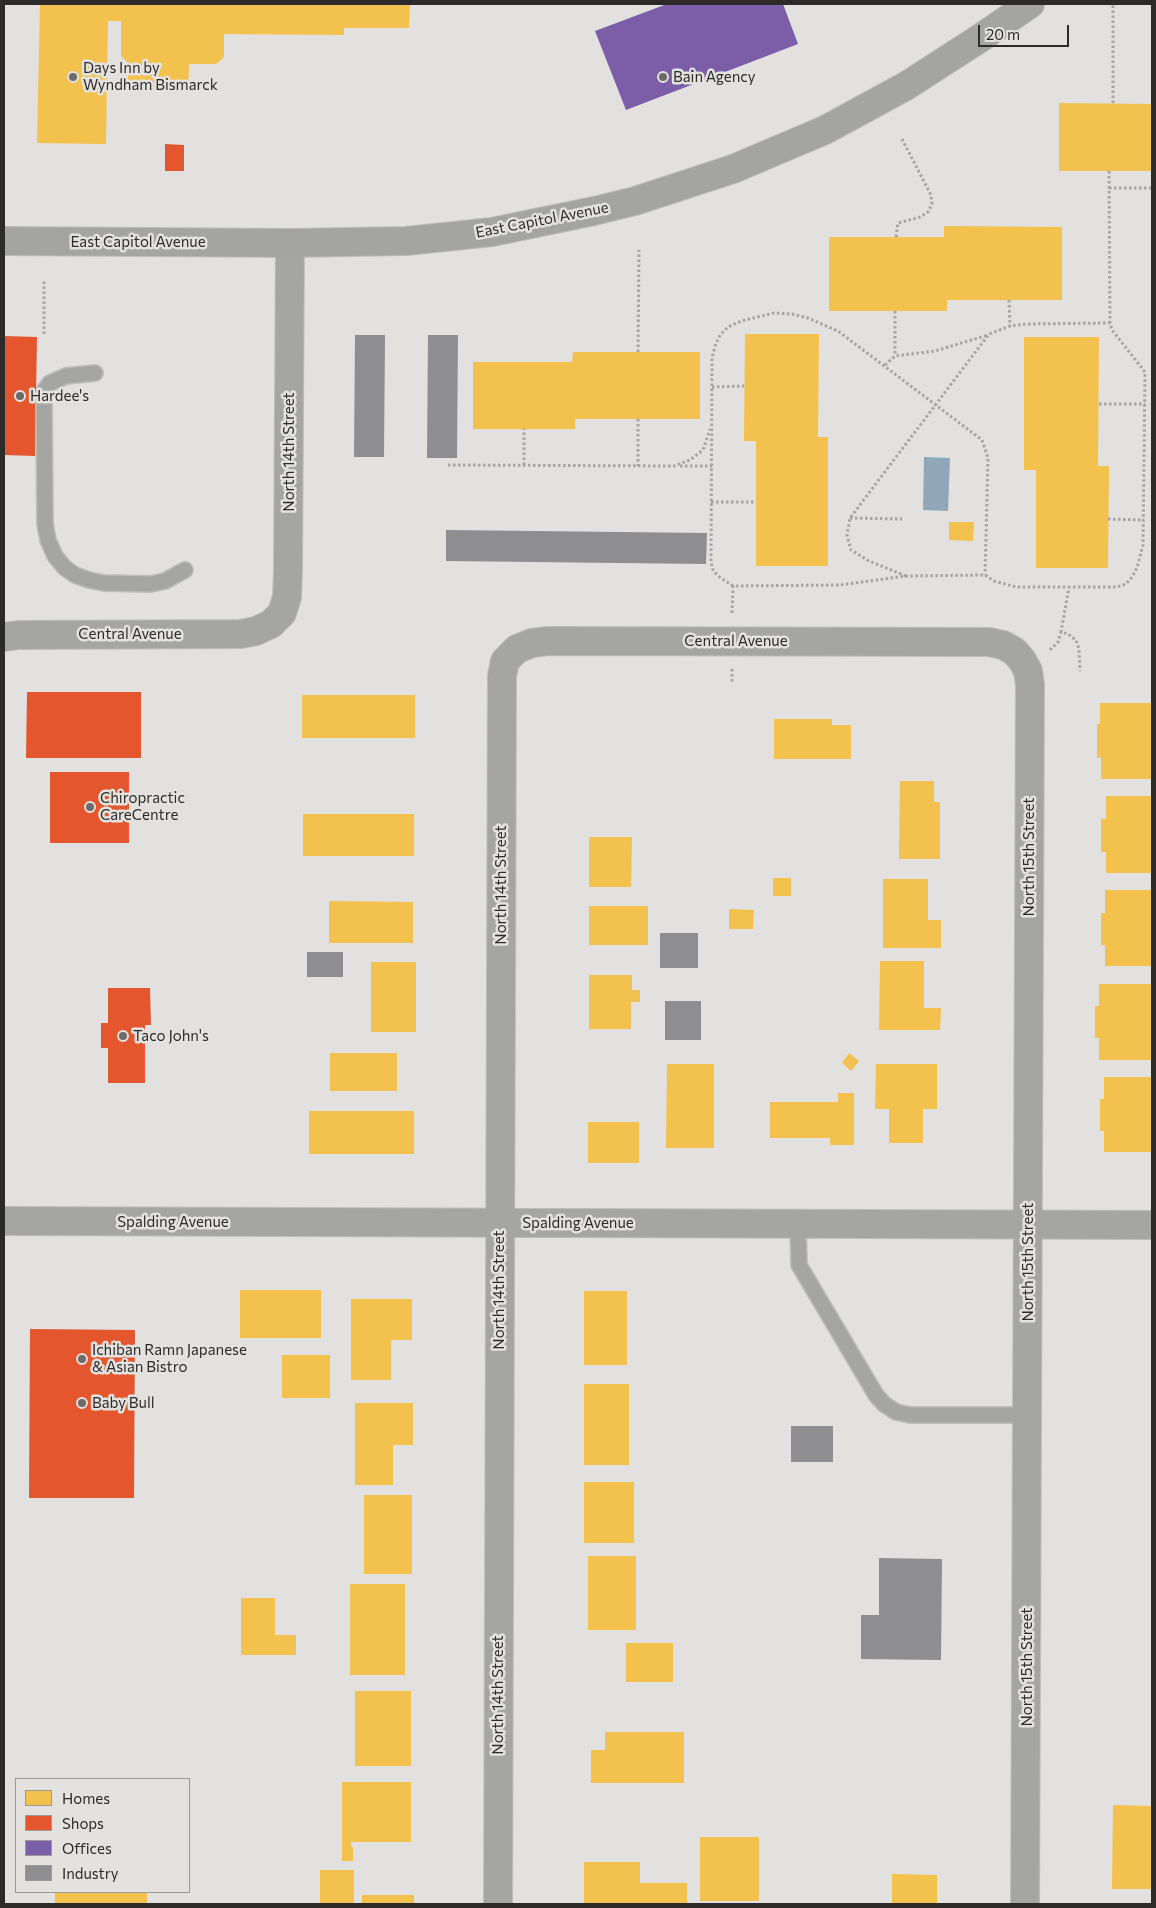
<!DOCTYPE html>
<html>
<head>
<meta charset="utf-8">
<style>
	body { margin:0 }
	#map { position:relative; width:1156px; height:1908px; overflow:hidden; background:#e2e1df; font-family:Commissioner,sans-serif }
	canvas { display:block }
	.frame { position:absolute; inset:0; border:5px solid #2c2b2a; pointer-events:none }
	.legend { position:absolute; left:15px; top:1778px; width:175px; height:115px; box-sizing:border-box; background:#e3e2de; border:1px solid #9a9996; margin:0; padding:6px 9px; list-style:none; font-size:15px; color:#2c2b2a }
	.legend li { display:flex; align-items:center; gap:10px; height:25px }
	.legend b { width:25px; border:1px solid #9a9996 }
	.scale { position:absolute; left:978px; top:25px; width:91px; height:22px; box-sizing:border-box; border:2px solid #2c2b2a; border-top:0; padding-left:6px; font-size:15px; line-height:18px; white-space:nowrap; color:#2c2b2a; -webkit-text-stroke:4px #e3e2de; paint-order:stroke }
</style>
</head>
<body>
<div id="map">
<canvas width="1156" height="1908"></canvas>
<div class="frame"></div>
<ul class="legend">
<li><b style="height:14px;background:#f2c14e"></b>Homes</li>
<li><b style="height:14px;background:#e4572e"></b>Shops</li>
<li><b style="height:14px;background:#7b5ea7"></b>Offices</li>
<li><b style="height:14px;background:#8d8d92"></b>Industry</li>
</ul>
<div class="scale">20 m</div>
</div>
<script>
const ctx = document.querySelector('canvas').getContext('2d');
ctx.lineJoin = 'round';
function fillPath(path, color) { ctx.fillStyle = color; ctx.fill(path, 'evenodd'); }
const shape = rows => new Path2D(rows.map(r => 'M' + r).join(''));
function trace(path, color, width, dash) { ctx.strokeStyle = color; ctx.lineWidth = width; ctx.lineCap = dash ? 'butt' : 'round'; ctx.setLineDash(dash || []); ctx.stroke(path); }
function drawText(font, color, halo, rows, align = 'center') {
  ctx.font = font + ' Commissioner,sans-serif'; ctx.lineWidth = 5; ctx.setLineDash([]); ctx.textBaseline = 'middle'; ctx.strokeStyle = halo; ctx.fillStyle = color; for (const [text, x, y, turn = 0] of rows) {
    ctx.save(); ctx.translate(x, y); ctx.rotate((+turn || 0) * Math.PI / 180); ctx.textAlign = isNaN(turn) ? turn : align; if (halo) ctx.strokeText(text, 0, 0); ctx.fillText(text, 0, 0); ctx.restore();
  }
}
fillPath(shape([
	[924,457,950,458,948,511,923,510]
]), '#8fa7b8');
fillPath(shape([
	[40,4,410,4,409,28,344,28,344,35,224,34,224,57,216,64,189,64,188,91,128,90,128,63,121,56,121,21,108,21,106,144,37,143],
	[1059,103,1152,104,1152,171,1059,171],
	[944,226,1062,227,1062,300,947,300,947,311,829,311,829,237,944,237],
	[745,334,819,334,818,437,828,437,828,566,756,566,756,441,744,441],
	[1024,337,1099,337,1098,466,1109,466,1108,568,1036,568,1036,470,1024,470],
	[573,352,700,352,700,419,575,419,575,429,473,429,473,362,572,362],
	[949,522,974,522,973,541,949,540],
	[302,695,415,695,415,738,302,738],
	[1100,703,1152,703,1152,779,1101,779,1101,757,1097,758,1097,724,1100,724],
	[774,719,832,719,832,725,851,725,851,759,774,759],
	[900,781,934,781,934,802,940,802,940,859,899,859],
	[1106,796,1152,796,1152,873,1106,873,1106,852,1101,852,1101,819,1106,819],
	[303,814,414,814,414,856,303,856],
	[589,837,632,837,631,887,589,887],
	[773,878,791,878,791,896,773,896],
	[883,879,928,879,928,920,941,920,941,948,883,948],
	[1105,890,1152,890,1152,966,1105,966,1105,945,1101,945,1101,913,1105,913],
	[329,901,413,902,413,943,329,943],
	[589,906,648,906,648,945,589,945],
	[729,909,754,910,753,929,729,929],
	[880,961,924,961,924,1008,941,1008,940,1030,879,1030],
	[371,962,416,962,416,1032,371,1032],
	[589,975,632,975,632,990,640,990,640,1002,631,1002,631,1029,589,1029],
	[1099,984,1152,984,1152,1060,1099,1060,1099,1038,1095,1038,1095,1006,1099,1006],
	[330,1053,397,1053,397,1091,330,1091],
	[849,1053,859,1061,851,1071,842,1063],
	[667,1064,714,1064,714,1148,666,1148],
	[876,1064,937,1064,937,1109,923,1109,923,1143,889,1143,889,1109,875,1109],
	[1104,1077,1152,1077,1152,1152,1104,1152,1104,1131,1100,1131,1100,1099,1104,1099],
	[838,1093,854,1093,854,1145,830,1145,830,1138,770,1138,770,1102,838,1102],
	[309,1111,414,1111,414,1154,309,1154],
	[588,1122,639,1122,639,1163,588,1163],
	[240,1290,321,1290,321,1338,240,1338],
	[584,1291,627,1291,627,1365,584,1365],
	[351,1299,412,1299,412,1340,391,1340,391,1380,351,1380],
	[282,1355,330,1355,330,1398,282,1398],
	[584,1384,629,1384,629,1465,584,1465],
	[355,1403,413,1403,413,1445,393,1445,393,1485,355,1485],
	[584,1482,634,1482,634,1543,584,1543],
	[364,1495,412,1495,412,1574,364,1574],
	[588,1556,636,1556,636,1630,588,1630],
	[350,1584,405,1584,405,1675,350,1675],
	[241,1598,275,1598,275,1635,296,1635,296,1655,241,1655],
	[626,1643,673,1643,673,1682,626,1682],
	[355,1691,411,1691,411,1766,355,1766],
	[605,1732,684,1732,684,1783,591,1783,591,1750,605,1750],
	[342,1782,411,1782,411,1842,351,1842,351,1847,353,1847,353,1861,342,1861],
	[1113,1805,1152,1806,1152,1889,1112,1889],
	[700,1837,759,1837,759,1901,700,1901],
	[584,1862,640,1862,640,1883,687,1883,687,1904,584,1904],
	[320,1870,354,1870,354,1904,320,1904],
	[892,1874,937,1875,937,1904,892,1904],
	[55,1892,147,1892,147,1904,55,1904],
	[362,1895,414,1895,414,1904,362,1904]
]), '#f2c14e');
fillPath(shape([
	[165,144,184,145,184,171,165,171],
	[4,336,37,337,35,456,4,455],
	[27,692,141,692,141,758,26,758],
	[50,772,129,772,129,843,50,843],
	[108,988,150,988,151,1025,145,1025,145,1083,108,1083,108,1048,101,1048,101,1023,108,1023],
	[30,1329,135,1330,134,1498,29,1498]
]), '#e4572e');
fillPath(shape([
	[667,4,783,4,798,44,626,110,595,31]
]), '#7b5ea7');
fillPath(shape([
	[355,335,385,335,384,457,354,457],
	[428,335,458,335,457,458,427,458],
	[446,530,707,533,706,564,446,561],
	[660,933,698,933,698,968,660,968],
	[307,952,343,952,343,977,307,977],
	[665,1001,701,1001,701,1040,665,1040],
	[791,1426,833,1426,833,1462,791,1462],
	[879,1558,942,1559,941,1660,861,1659,861,1615,879,1615]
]), '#8d8d92');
const lane = shape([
	[95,373,66,376,50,383,45,390,44,399,45,524,48,540,55,556,65,568,75,575,89,580,104,583,151,584,165,581,185,570],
	[798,1224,799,1265,876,1395,884,1404,896,1412,910,1415,1028,1415]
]);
const street = shape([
	[4,637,19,635,241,634,256,631,271,624,282,613,287,597,288,571,290,243],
	[4,1221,1152,1225],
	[498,1904,502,676,505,661,517,649,532,643,548,641,989,642,1003,645,1014,651,1022,660,1028,671,1030,685,1025,1904]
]);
const secondary = shape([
	[4,241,290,243,406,241,492,232,594,211,635,201,733,169,825,130,906,86,982,37,1030,4]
]);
trace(lane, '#bdbdbc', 18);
trace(street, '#bdbdbc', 30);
trace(secondary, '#bdbdbc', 30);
trace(shape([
	[1113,103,1113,4],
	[1109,171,1110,323],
	[1109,188,1152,188],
	[896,237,898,223,920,217,928,212,932,204,931,195,902,139],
	[1009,300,1010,326],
	[895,311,895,356],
	[44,334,44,280],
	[638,352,639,250],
	[885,365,895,356,935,351,988,335],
	[712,387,744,386],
	[1099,404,1145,404],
	[638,419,638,466],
	[448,465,674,466,690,460,703,450,710,429],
	[524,465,524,429],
	[680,466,712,466],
	[711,502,756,502],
	[850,518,902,519],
	[1108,519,1144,520],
	[906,576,869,561,851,550,847,535,850,518,989,334,1010,326,1026,324,1110,323,1112,330,1145,372,1143,545,1137,568,1132,577,1126,584,1117,587,1069,587],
	[733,586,718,576,713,570,711,562,712,358,715,346,720,335,728,327,741,321,774,313,792,314,808,318,838,331,982,440,988,458,985,575],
	[732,613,733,586,840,585,906,576,985,575,994,581,1016,587,1069,587,1061,632,1068,634,1076,640,1079,649,1080,671],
	[1050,650,1058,642,1061,632],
	[732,669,732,684]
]), '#a5a5a4', 3, [2.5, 2.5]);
trace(lane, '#a5a5a4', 15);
trace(street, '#a5a5a4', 28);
trace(secondary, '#a4a4a3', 28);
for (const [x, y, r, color] of [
	[73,77,5,"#6c6b69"],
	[663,77,5,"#6c6b69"],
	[20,396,5,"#6c6b69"],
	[90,807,5,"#6c6b69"],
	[123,1036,5,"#6c6b69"],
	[82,1359,5,"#6c6b69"],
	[82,1403,5,"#6c6b69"]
]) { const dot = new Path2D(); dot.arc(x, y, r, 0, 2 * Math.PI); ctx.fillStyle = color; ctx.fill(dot); trace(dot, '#e3e2de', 2); }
drawText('15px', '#2c2b2a', '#e3e2de', [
	["Days Inn by",83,68],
	["Wyndham Bismarck",83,85],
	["Bain Agency",673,77],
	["Hardee's",30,396],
	["Chiropractic",100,798],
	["CareCentre",100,815],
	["Taco John's",133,1036],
	["Ichiban Ramn Japanese",92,1350],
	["& Asian Bistro",92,1367],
	["Baby Bull",92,1403]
], 'left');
drawText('15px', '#2c2b2a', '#e3e2de', [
	["East Capitol Avenue",542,220,-11],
	["East Capitol Avenue",138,242],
	["North 14th Street",289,452,-90],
	["Central Avenue",130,634],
	["Central Avenue",736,641],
	["North 15th Street",1029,857,-90],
	["North 14th Street",501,885,-90],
	["Spalding Avenue",173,1222],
	["Spalding Avenue",578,1223],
	["North 15th Street",1028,1262,-90],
	["North 14th Street",499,1290,-90],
	["North 15th Street",1027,1667,-90],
	["North 14th Street",498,1695,-90]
]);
</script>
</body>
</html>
